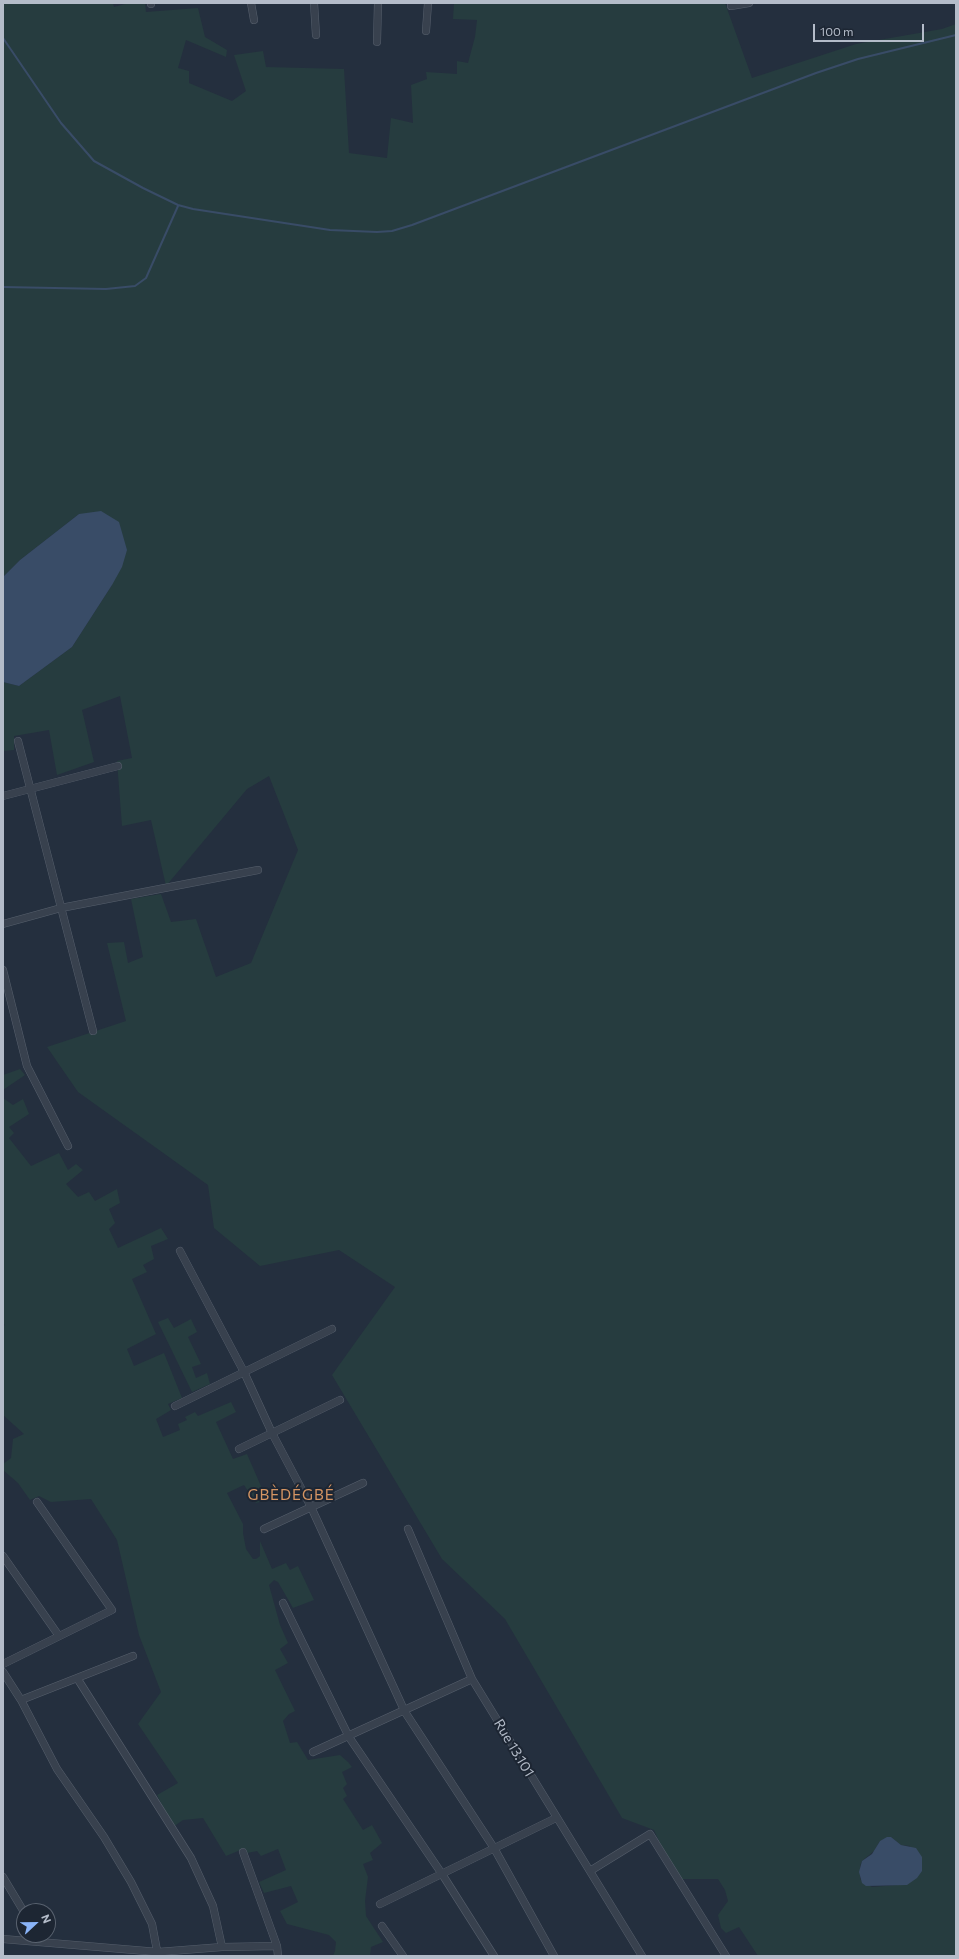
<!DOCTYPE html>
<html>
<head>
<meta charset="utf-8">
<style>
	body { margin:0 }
	#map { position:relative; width:959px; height:1959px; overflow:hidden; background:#242f3e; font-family:Commissioner,sans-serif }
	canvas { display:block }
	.frame { position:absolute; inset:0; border:4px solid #b4bcc9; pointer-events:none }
	.north { position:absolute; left:16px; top:1903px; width:40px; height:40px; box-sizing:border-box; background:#1d2633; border:1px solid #59626f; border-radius:50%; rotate:68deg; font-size:11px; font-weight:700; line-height:16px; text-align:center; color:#b4bcc9 }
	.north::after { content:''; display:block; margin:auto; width:14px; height:18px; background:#8ab4f8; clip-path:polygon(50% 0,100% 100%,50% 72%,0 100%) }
	.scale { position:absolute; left:813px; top:24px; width:111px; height:18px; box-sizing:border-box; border:2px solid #b4bcc9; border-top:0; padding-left:5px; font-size:12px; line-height:14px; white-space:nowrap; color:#b4bcc9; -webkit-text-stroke:3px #1d2633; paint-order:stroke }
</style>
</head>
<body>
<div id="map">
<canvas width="959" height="1959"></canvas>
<div class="frame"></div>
<div class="north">N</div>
<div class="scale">100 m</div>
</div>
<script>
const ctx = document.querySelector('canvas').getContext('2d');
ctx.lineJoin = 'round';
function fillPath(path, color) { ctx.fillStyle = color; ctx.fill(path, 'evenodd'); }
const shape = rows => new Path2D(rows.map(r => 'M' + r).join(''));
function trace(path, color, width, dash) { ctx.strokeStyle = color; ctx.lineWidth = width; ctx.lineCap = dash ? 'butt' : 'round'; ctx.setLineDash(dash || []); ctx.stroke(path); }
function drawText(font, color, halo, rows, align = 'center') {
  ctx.font = font + ' Commissioner,sans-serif'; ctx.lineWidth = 4; ctx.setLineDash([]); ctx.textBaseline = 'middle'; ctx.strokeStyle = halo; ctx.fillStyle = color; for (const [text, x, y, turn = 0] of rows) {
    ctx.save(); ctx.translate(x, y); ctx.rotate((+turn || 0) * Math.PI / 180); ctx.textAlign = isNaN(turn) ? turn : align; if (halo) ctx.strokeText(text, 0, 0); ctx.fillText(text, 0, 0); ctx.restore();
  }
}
fillPath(shape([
	[3,3,113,3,114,7,129,3,145,3,146,12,198,8,205,37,227,50,226,57,186,40,178,68,189,71,189,83,232,101,246,91,234,55,263,51,266,67,344,69,349,153,387,158,391,118,413,123,411,85,427,79,426,72,457,74,457,61,468,63,475,37,477,20,453,19,454,3,725,3,752,78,856,44,942,29,956,24,956,1956,758,1956,739,1927,726,1933,721,1928,718,1915,728,1901,725,1890,718,1879,676,1879,654,1830,622,1818,505,1619,442,1559,332,1375,395,1287,339,1250,260,1266,214,1228,208,1185,78,1092,47,1047,126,1021,107,943,124,942,128,963,143,957,131,899,161,894,171,922,196,919,216,977,251,963,298,850,269,776,247,789,166,886,151,820,122,826,117,761,132,758,120,696,82,710,94,762,57,775,49,730,14,736,14,750,3,751,3,682,19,686,72,647,112,585,79,514,20,560,3,577],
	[891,1837,901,1845,910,1846,897,1885,872,1887,860,1879,860,1866,862,1861,874,1851,880,1841],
	[20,1069,25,1075,3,1090,3,1075],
	[3,1098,13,1105,23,1099,29,1114,9,1127,14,1133,9,1138,31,1166,59,1153,68,1170,76,1164,83,1170,66,1184,78,1197,89,1192,95,1201,117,1189,120,1203,109,1209,115,1223,109,1229,118,1248,161,1228,168,1239,151,1246,154,1259,143,1265,147,1272,132,1279,156,1334,127,1349,134,1366,164,1353,182,1398,168,1404,171,1410,156,1419,163,1437,180,1430,178,1424,187,1420,185,1417,195,1412,198,1416,231,1402,236,1412,216,1422,233,1459,247,1454,267,1500,256,1503,244,1485,227,1493,243,1524,243,1533,246,1549,253,1559,256,1559,260,1556,260,1541,272,1569,286,1563,290,1570,298,1566,314,1600,293,1608,278,1582,274,1580,269,1585,280,1625,288,1643,280,1649,288,1663,275,1670,295,1711,289,1714,283,1721,290,1743,297,1742,308,1760,340,1755,348,1762,352,1767,342,1772,347,1784,343,1788,347,1796,343,1799,363,1830,372,1825,382,1843,370,1853,373,1860,363,1864,368,1877,365,1901,366,1916,383,1942,371,1947,370,1956,333,1956,335,1951,336,1942,329,1935,287,1924,280,1911,298,1902,291,1886,264,1893,259,1882,286,1870,278,1849,261,1856,257,1851,247,1853,243,1849,226,1856,203,1818,183,1820,173,1827,157,1795,178,1783,138,1724,161,1692,139,1635,117,1540,91,1499,51,1502,39,1496,30,1500,18,1483,3,1470,3,1464,11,1458,13,1439,24,1434,3,1415,3,1326,5,1325,3,1323],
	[168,1318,174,1328,191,1319,197,1332,188,1337,201,1364,192,1367,196,1378,207,1373,210,1384,192,1392,158,1322]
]), '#263c3f');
fillPath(shape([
	[101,511,119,522,127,550,122,567,112,585,72,647,19,686,3,682,3,577,20,560,79,514],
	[887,1837,891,1837,901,1845,916,1848,922,1857,922,1871,917,1878,907,1885,866,1886,862,1883,859,1872,862,1861,872,1854,880,1841]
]), '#394c67');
trace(shape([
	[3,38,61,123,94,161,143,188,178,205,193,209,330,230,377,232,392,231,412,225,816,73,858,59,956,35],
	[3,287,106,289,135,286,146,278,178,206]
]), '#394c67', 2);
const minor = shape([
	[151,3,151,4],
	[251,3,254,20],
	[314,3,316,35],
	[731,6,749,3],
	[426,31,428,3],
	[377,42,378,3],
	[18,741,93,1031],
	[3,796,118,766],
	[3,924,61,908,258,870],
	[3,970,27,1066,68,1146],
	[180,1251,244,1372,272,1433,311,1507,405,1712,494,1848,554,1956],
	[175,1406,332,1329],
	[239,1449,340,1400],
	[264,1529,363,1483],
	[408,1529,472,1679,642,1956],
	[3,1556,59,1636],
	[283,1603,349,1737,442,1874,494,1956],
	[3,1664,112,1610,37,1502],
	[3,1672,21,1700,57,1769,104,1837,131,1882,152,1924,158,1956],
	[77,1678,191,1858,213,1906,222,1947],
	[21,1700,133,1656],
	[313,1752,472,1679],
	[243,1852,277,1946,278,1956],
	[590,1871,650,1834,726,1956],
	[3,1877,24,1912],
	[380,1904,556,1818],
	[382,1926,403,1956],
	[3,1939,158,1952,222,1947,277,1946]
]);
trace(minor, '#565f6c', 8);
trace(minor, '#38414e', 7);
drawText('14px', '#b4bcc9', '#1d2633', [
	["Rue 13.101",514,1748,59]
]);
ctx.letterSpacing = '1px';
drawText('15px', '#d59563', '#1d2633', [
	["GBÈDÉGBÉ",291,1495]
]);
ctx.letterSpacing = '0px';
</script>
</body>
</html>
